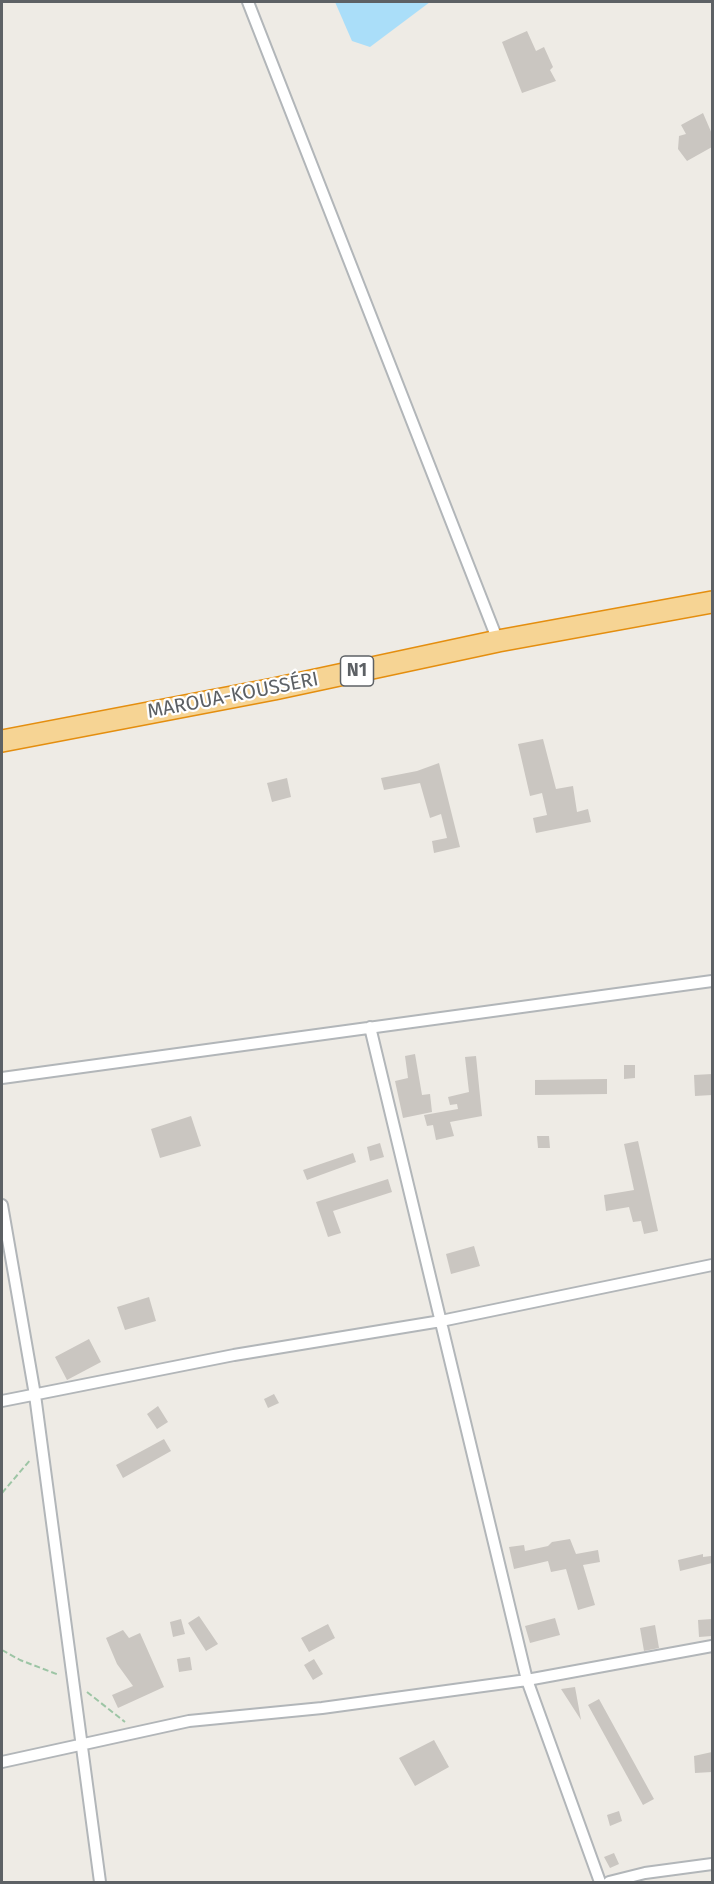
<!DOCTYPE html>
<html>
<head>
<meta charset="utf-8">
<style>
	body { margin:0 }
	#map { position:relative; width:714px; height:1884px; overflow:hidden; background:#eeebe5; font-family:"Fira Sans",sans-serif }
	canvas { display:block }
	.frame { position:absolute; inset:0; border:3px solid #5d6165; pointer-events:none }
</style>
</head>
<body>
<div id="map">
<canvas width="714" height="1884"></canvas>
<div class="frame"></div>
</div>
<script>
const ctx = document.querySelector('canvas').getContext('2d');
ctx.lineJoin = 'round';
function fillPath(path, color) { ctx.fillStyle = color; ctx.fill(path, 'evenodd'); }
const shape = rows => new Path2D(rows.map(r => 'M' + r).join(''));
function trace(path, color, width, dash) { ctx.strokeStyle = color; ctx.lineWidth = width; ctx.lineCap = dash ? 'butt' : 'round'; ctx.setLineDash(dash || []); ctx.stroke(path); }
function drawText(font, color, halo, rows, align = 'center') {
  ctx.font = font + ' "Fira Sans",sans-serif'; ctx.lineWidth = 4.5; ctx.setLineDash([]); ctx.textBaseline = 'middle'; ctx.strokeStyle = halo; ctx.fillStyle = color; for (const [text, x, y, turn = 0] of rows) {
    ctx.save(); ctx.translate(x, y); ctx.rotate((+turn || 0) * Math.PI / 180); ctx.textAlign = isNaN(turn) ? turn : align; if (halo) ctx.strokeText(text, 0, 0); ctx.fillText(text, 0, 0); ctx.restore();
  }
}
fillPath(shape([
	[335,2,430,2,370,47,352,41]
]), '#aadef9');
fillPath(shape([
	[527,31,536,51,544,47,553,67,550,70,556,81,522,93,502,42],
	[703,113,712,134,712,147,687,161,678,149,679,136,686,134,681,125],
	[543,739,556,789,573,786,577,812,588,809,591,822,536,833,533,818,547,815,542,793,530,796,518,744],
	[439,763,460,847,434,853,432,841,447,838,441,814,430,818,420,783,384,790,381,778,417,771],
	[287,778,291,797,272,802,267,783],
	[415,1054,422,1095,430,1094,432,1112,403,1118,395,1081,408,1078,405,1056],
	[476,1056,482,1116,450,1122,454,1136,436,1140,433,1125,427,1126,424,1115,458,1109,457,1104,450,1105,448,1097,469,1092,465,1057],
	[624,1065,635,1065,635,1078,624,1079],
	[712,1074,712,1095,695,1096,694,1075],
	[607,1079,607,1094,535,1095,535,1080],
	[191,1116,201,1146,160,1158,151,1129],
	[537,1136,549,1136,550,1148,538,1148],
	[638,1141,658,1231,644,1234,641,1221,633,1222,629,1207,606,1211,604,1195,634,1190,624,1144],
	[380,1143,384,1157,370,1161,367,1147],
	[353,1153,356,1162,307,1180,303,1170],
	[388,1179,392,1192,333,1211,341,1233,328,1237,316,1202],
	[474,1246,480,1266,451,1274,446,1254],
	[149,1297,156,1321,125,1330,117,1307],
	[89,1339,101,1362,67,1380,55,1357],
	[274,1394,279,1403,268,1408,264,1399],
	[158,1406,168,1422,157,1429,147,1414],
	[164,1439,171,1451,123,1478,116,1465],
	[570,1539,576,1554,598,1550,600,1562,583,1565,595,1605,578,1610,566,1569,551,1572,548,1561,514,1569,509,1547,524,1545,525,1551,548,1546,552,1542],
	[703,1554,703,1557,711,1556,712,1563,680,1571,678,1560],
	[199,1616,218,1644,206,1651,188,1623],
	[555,1618,560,1635,530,1643,525,1626],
	[181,1619,185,1634,173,1637,170,1622],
	[712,1619,712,1636,699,1637,698,1620],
	[328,1624,335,1638,309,1652,301,1638],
	[655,1625,659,1648,644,1651,640,1628],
	[123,1630,129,1638,140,1633,164,1687,118,1708,112,1695,133,1686,117,1664,106,1638],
	[190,1657,192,1670,179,1672,177,1659],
	[314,1659,323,1674,313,1680,304,1665],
	[575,1687,581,1720,561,1689],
	[599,1699,654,1799,643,1805,588,1705],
	[434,1740,449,1767,415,1786,399,1758],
	[712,1752,712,1772,695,1773,694,1756],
	[619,1811,622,1821,610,1826,607,1815],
	[614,1853,619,1864,610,1868,604,1857]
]), '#cac6c1');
const street = shape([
	[248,2,498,641],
	[370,1027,527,1680,600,1882],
	[2,1078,712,981],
	[2,1205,35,1395,100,1882],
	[2,1401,234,1355,441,1321,712,1265],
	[2,1762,189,1721,322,1708,527,1680,712,1646],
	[609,1882,645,1873,712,1864]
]);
const highway = shape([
	[2,741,274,689,498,641,712,602]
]);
trace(street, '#b2b6b9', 14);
trace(highway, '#e48e0f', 24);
trace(shape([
	[2,1493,31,1459],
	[2,1650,20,1660,59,1675],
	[87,1692,125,1722]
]), '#9dc5a5', 2, [6, 3]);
trace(street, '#fff', 10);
trace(highway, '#f6d494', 21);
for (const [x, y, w] of [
	[357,671,33]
]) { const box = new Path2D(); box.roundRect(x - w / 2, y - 15, w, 30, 4.5); ctx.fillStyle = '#fff'; ctx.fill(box); trace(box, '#5d6165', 1.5); }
drawText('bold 18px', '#5d6165', null, [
	["N1",357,671]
]);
drawText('20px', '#5d6165', '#fff', [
	["MAROUA-KOUSSÉRI",233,696,-11]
]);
</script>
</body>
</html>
